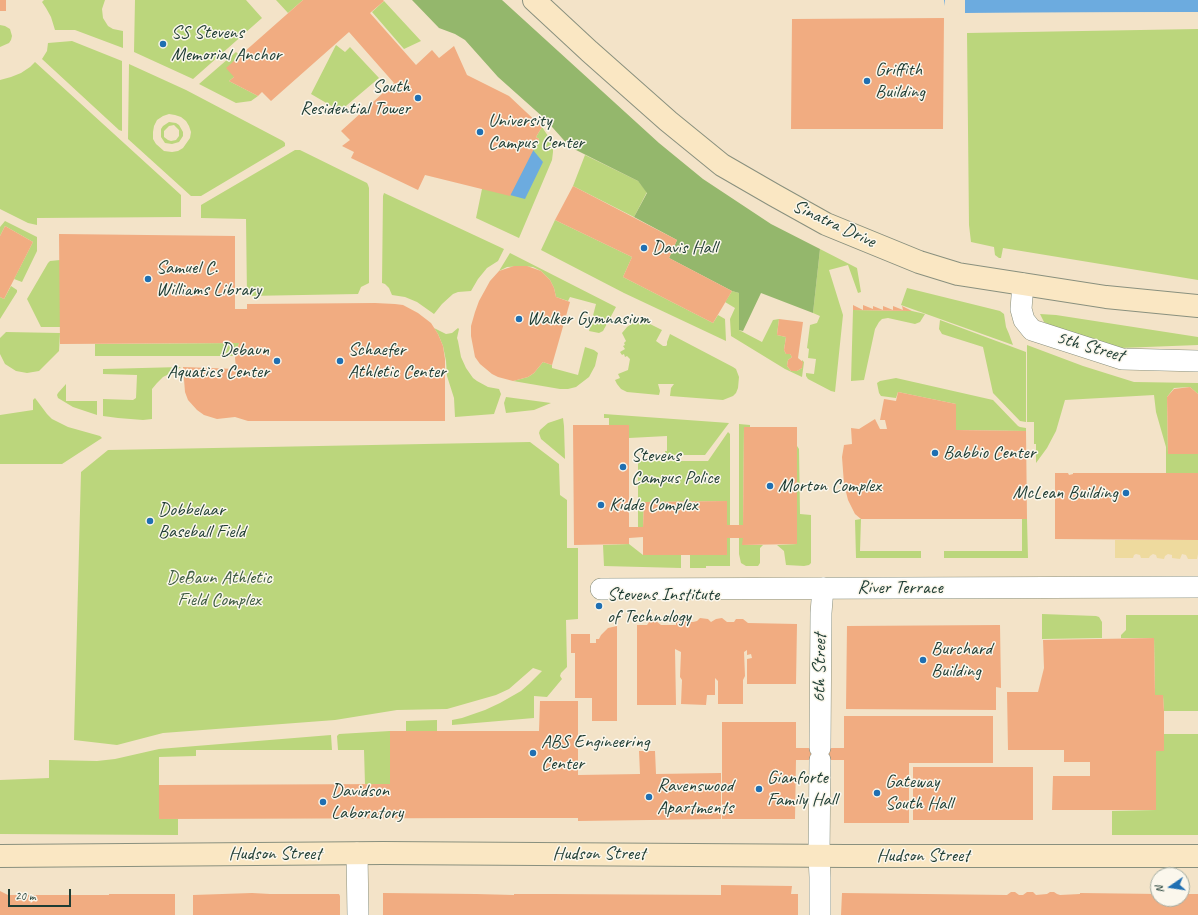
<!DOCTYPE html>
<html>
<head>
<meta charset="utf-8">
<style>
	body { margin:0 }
	#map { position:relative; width:1198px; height:915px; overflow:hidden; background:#f3e3c8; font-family:Caveat,sans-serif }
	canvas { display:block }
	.north { position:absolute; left:1150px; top:867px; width:40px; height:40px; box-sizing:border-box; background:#fbf7ec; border:1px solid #a3ada2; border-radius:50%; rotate:257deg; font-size:11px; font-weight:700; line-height:16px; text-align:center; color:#1f3d34 }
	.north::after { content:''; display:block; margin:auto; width:14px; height:18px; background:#1f6fb2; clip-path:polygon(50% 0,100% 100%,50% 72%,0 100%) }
	.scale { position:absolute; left:8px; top:889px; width:63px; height:18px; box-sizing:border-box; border:2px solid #1f3d34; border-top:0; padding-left:5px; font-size:12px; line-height:14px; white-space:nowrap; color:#1f3d34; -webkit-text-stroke:3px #fbf7ec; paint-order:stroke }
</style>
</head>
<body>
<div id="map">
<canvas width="1198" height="915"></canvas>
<div class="north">N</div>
<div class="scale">20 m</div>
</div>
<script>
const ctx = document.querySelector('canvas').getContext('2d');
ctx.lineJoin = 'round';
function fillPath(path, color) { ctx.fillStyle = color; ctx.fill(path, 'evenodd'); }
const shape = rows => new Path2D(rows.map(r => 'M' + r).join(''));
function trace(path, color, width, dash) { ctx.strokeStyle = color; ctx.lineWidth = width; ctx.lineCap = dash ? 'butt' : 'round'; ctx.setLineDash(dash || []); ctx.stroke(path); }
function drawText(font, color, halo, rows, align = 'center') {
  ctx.font = font + ' Caveat,sans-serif'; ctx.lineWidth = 3; ctx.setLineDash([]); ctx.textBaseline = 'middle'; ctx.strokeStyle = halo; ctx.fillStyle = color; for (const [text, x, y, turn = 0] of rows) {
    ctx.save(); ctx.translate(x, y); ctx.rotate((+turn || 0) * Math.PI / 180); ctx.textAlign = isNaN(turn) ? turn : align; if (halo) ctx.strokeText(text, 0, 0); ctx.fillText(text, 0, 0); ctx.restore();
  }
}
fillPath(shape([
	[44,0,105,0,102,9,103,18,108,26,113,29,123,31,123,48,75,30,55,30,51,17,46,8,42,2],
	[135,0,246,0,262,18,193,79,134,52],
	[276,0,303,0,288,13],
	[384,1,421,41,404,49,372,12],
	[0,25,5,26,10,29,12,36,11,40,9,43,0,47],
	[1198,29,1198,280,1003,248,1001,258,999,258,995,255,994,247,971,242,969,225,967,33],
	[72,41,122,61,122,131,119,130,42,59,47,51,48,43],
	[336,45,345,52,350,47,379,78,340,111,311,94],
	[236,52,240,56,234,77,229,81,258,96,251,101,236,103,199,84],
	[35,62,181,195,181,217,37,218,37,225,28,223,0,209,0,80,11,77,21,73,30,67],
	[129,64,186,90,283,141,285,143,285,146,201,196,191,196,128,139],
	[169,114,175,115,181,117,186,121,189,126,191,132,190,138,183,148,178,151,172,152,164,151,156,144,153,139,153,132,154,126,157,120,163,116],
	[169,122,176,123,179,125,183,132,183,136,179,142,172,144,165,143,161,137,161,129,163,126],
	[174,125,179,130,179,136,176,140,171,141,168,140,164,137,164,131,169,126],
	[542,127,550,139,553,145,553,152,552,160,519,238,476,218,482,189,533,150,539,139,536,137],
	[295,150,300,150,367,183,368,185,369,188,369,283,361,287,358,294,247,296,246,219,201,218,201,205],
	[585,155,638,181,647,192,634,217,573,186],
	[384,193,504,249,498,261,487,268,478,279,471,291,458,292,453,294,442,304,434,314,417,302,405,297,392,295,389,288,385,284,382,283,383,196],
	[555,220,632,257,623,277,713,323,718,315,725,319,726,341,624,293,541,250],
	[5,221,37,237,37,251,22,282,14,279,33,242,5,226,0,236,0,227],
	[820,249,857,268,861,292,858,293,848,265,829,270,843,315,835,392,831,391,808,379,806,376,806,373,814,374,816,359,808,358,809,349,807,348,810,325,817,323,820,316,813,313],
	[510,253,616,307,603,331,599,333,589,331,596,304,570,297,568,301,556,297,554,288,550,280,541,271,533,267,522,266,507,267,499,271],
	[60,260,60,327,41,327,27,299,48,263,50,261],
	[11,286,17,290,17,292,0,319,0,297,4,299],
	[907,288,1000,311,1004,314,1006,327,1009,334,1013,345,901,305],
	[732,291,739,293,739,330,762,342,773,320,779,319,777,335,786,337,784,350,786,354,790,354,792,357,788,360,787,366,791,371,797,371,802,368,802,360,804,362,802,377,785,369,731,336,730,319,735,308,725,302],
	[853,310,912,311,925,314,920,322,915,324,888,318,882,319,879,322,875,329,864,380,851,381],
	[1040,314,1056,315,1198,337,1198,345,1120,348,1050,325,1044,322],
	[940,320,1026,352,1026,422,1020,421,993,393,983,347,942,334,939,329],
	[639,322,650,324,662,330,656,341,663,346,666,346,667,345,667,342,670,334,733,367,736,369,739,377,738,388,736,393,733,396,723,400,670,396,671,388,674,384,658,384,660,391,659,395,627,392,621,389,617,384,615,380,620,378,618,374,628,370,630,359,627,356,625,357,624,354,622,355,620,352,625,349,623,346,625,345,624,343,626,341,622,333,627,327,633,323],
	[434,328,446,334,452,333,458,328,459,329,457,338,458,341,461,357,466,368,473,378,477,381,488,387,499,389,501,394,494,414,455,417,454,398,447,376,446,361,443,346,438,334],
	[6,332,60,333,59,351,39,371,27,373,16,371,5,364,0,354,0,338],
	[239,343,236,356,95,356,95,344],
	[1027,345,1083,366,1134,382,1198,383,1198,394,1190,387,1174,388,1167,397,1168,454,1198,454,1198,473,1166,473,1166,447,1156,412,1154,395,1065,400,1056,431,1047,448,1036,463,1036,444,1034,444,1034,422,1027,422],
	[585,347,594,350,598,353,595,366,589,377,576,387,568,389,560,389,513,381,528,377,534,373,543,362,552,365,552,368,578,375],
	[181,367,175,371,163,377,157,383,152,389,152,419,143,420,118,418,103,416,103,399,133,400,136,398,137,375,103,374,103,369],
	[896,378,993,400,1018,426,1020,427,1026,428,1026,431,956,430,956,404,898,392,896,398,881,396,879,393,877,383,880,381],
	[66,384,66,401,97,401,97,415,73,407,58,398,57,395,58,393],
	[506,397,551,403,534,410,506,413,504,403],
	[35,398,47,414,52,419,68,427,100,436,102,438,62,464,0,464,0,415,33,410,33,400],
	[604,414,729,423,705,455,665,455,665,451,667,451,667,436,629,438,629,425,609,425,609,418,604,418],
	[563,418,564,426,565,459,541,439,539,433,540,430,548,423],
	[739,424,750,425,750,427,744,428,743,525,739,525],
	[728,432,730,434,730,525,727,525,727,501,644,502,643,527,638,527,638,461,708,461],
	[530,442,559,464,560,495,567,500,567,548,578,548,578,619,566,620,567,667,561,673,560,676,562,679,547,697,534,696,534,718,452,725,452,720,462,718,485,710,500,703,521,691,529,684,542,671,533,668,509,689,496,695,447,709,397,710,335,720,163,733,117,745,74,740,81,472,108,450],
	[797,446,799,449,800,514,811,515,811,563,809,565,804,566,786,565,784,551,777,545,797,544],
	[861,519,860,551,921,551,921,558,856,558,855,520],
	[1022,519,1027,519,1028,558,944,558,944,551,1022,551],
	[727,538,730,538,730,566,706,566,706,568,690,568,690,555,727,555],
	[739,538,743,538,743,545,763,545,760,548,760,563,758,566,746,566,741,563,739,554],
	[629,544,643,555,681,555,681,568,604,566,603,545],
	[1042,614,1096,616,1099,617,1102,622,1102,638,1042,639],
	[1126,615,1198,615,1198,711,1164,711,1163,696,1155,695,1154,638,1121,638,1121,635,1126,630],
	[437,720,437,731,406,731,406,721],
	[390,731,390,784,365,784,364,750,338,750,337,736,339,734],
	[1164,734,1198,734,1198,835,1112,835,1112,811,1156,810,1156,751],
	[331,735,332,750,196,750,196,756,159,757,159,819,178,819,178,835,0,834,0,780,49,778,49,760,97,761,115,759,159,749]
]), '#bbd67c');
fillPath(shape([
	[412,0,502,0,659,143,703,179,771,224,820,249,813,313,761,293,743,331,739,330,739,293,732,291,669,258,677,240,634,217,647,193,638,181,570,147,544,118,498,77,465,40,455,34,439,28]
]), '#94b76c');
fillPath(shape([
	[1115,540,1198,540,1198,554,1197,559,1188,559,1186,555,1182,554,1180,559,1172,558,1172,555,1168,554,1165,556,1164,559,1157,558,1156,555,1153,554,1150,556,1149,558,1141,558,1140,555,1136,554,1134,555,1133,558,1115,558]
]), '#eeda9e');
fillPath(shape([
	[944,0,1198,0,1198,12,963,13,945,6],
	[533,150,543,162,525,199,510,195]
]), '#6cabdf');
fillPath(shape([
	[945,0,965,0,965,13,1198,12,1198,14,962,15,945,8]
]), '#f3e3c8');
fillPath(shape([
	[0,0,6,0,6,11,0,11],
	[303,0,383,0,384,1,370,13,416,65,432,50,439,58,454,46,467,75,509,96,542,127,536,137,539,139,510,196,425,175,418,190,351,158,354,152,342,146,350,140,341,131,394,83,349,32,271,101,262,92,258,96,229,81,234,77,226,68],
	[944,18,943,129,791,129,792,19],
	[573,186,677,240,669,258,732,291,713,323,623,277,632,257,555,220],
	[5,226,33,242,4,299,0,297,0,236],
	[59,234,235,236,235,309,247,309,247,304,375,303,395,304,403,305,418,313,431,323,438,334,443,346,445,359,445,421,248,421,235,417,217,419,204,415,197,410,188,400,185,392,183,367,236,369,235,358,239,343,60,344],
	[514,266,527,266,541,271,550,280,554,288,556,297,570,302,552,365,543,362,534,373,528,377,513,381,498,377,492,374,480,364,475,357,471,336,471,326,475,312,479,301,490,281,499,271],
	[853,305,863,310,863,305,873,309,873,306,883,310,883,306,893,310,893,306,903,310,902,306,912,311,853,310],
	[779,319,803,322,798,358,803,362,802,368,797,371,791,371,787,366,788,360,792,357,790,354,786,354,784,350,786,337,777,335],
	[1190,387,1198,394,1198,454,1168,454,1167,397,1174,389],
	[898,392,956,404,956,430,1026,431,1027,519,861,519,855,514,848,500,844,484,842,457,844,445,852,444,851,428,859,429,875,419,880,429,887,429,885,420,880,420,884,399,896,401],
	[573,425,629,425,629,527,643,527,644,502,727,501,727,525,743,525,744,427,797,427,797,544,742,545,743,538,727,538,727,555,643,555,643,537,629,538,629,544,574,545],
	[1055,473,1068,473,1069,475,1073,474,1073,473,1198,473,1198,540,1055,539],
	[700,618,708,619,711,622,716,619,722,618,727,622,734,622,736,619,743,619,748,623,797,624,796,684,747,684,747,659,752,658,751,654,747,655,747,650,744,652,745,676,743,680,743,704,718,704,718,681,715,678,715,695,707,695,706,705,681,704,682,680,680,677,681,652,675,649,676,705,637,705,637,625,647,625,650,621,656,621,661,625,676,625,676,623,682,619,688,619,691,622,693,622,697,621],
	[1000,625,1001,688,996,687,996,710,846,709,847,626],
	[617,626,617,721,592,721,592,698,575,698,575,653,571,653,571,634,590,634,590,643,596,643,596,639,599,639,601,635,608,628],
	[1154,638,1155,695,1163,695,1164,711,1164,751,1156,751,1156,810,1052,810,1053,776,1090,776,1090,762,1064,762,1064,750,1008,750,1007,692,1038,692,1044,668,1043,640],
	[540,701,578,701,578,775,640,774,639,751,655,751,656,774,721,773,721,819,578,821,578,818,487,818,159,819,159,785,390,784,390,731,539,731],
	[844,716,993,716,993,763,909,763,909,823,844,823,844,760,796,760,795,819,722,819,722,722,796,722,796,748,844,748],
	[913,767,1033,767,1033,820,913,820],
	[721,885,792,886,791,894,798,894,798,915,383,915,383,893,476,894,514,895,514,894,551,894,721,895],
	[0,891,8,895,109,895,109,894,175,894,175,915,0,915],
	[1011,892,1015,892,1019,895,1023,895,1027,892,1033,892,1036,895,1047,894,1050,892,1054,892,1057,894,1060,895,1080,894,1080,893,1158,894,1158,899,1182,899,1182,894,1198,894,1198,915,841,915,842,893,1007,895],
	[252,893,270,894,339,894,340,896,340,915,193,915,193,895]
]), '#f1ac81');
const street = shape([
	[1023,284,1021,309,1024,320,1032,330,1122,359,1198,361],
	[601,589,1198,587],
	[820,748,821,613,823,588],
	[820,760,819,856,820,877,820,915],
	[357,853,358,915]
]);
const secondary = shape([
	[534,0,589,51,668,121,722,165,774,195,826,224,919,262,958,274,1106,297,1198,306],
	[0,856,383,853,847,856,1198,856]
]);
trace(street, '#89907e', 22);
trace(secondary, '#89907e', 24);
trace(street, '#fff', 21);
trace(secondary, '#fae7c3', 22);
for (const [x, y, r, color] of [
	[163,44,4,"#1f6fb2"],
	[867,81,4,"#1f6fb2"],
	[418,98,4,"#1f6fb2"],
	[480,132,4,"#1f6fb2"],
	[644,248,4,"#1f6fb2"],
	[148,279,4,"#1f6fb2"],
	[519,319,4,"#1f6fb2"],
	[277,361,4,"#1f6fb2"],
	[340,361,4,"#1f6fb2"],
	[935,453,4,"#1f6fb2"],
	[623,467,4,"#1f6fb2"],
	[770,486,4,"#1f6fb2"],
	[1126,493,4,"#1f6fb2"],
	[601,505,4,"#1f6fb2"],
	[150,521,4,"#1f6fb2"],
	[599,606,4,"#1f6fb2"],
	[923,660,4,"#1f6fb2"],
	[533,753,4,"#1f6fb2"],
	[759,789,4,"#1f6fb2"],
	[877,793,4,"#1f6fb2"],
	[649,797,4,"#1f6fb2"],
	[323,802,4,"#1f6fb2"]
]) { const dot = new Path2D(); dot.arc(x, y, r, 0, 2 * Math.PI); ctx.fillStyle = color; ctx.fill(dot); trace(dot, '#fbf7ec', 1.5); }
drawText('19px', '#1f3d34', '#fbf7ec', [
	["SS Stevens",171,33],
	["Memorial Anchor",171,55],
	["Griffith",875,70],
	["Building",875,92],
	["South",410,87,"right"],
	["Residential Tower",410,109,"right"],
	["University",488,121],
	["Campus Center",488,143],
	["Davis Hall",652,248],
	["Samuel C.",156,268],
	["Williams Library",156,290],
	["Walker Gymnasium",527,319],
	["Debaun",269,350,"right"],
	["Aquatics Center",269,372,"right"],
	["Schaefer",348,350],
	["Athletic Center",348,372],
	["Babbio Center",943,453],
	["Stevens",631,456],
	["Campus Police",631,478],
	["Morton Complex",778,486],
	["McLean Building",1118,493,"right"],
	["Kidde Complex",609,505],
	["Dobbelaar",158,510],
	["Baseball Field",158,532],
	["Stevens Institute",607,595],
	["of Technology",607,617],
	["Burchard",931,649],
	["Building",931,671],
	["ABS Engineering",541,742],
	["Center",541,764],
	["Gianforte",767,778],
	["Family Hall",767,800],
	["Gateway",885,782],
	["South Hall",885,804],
	["Ravenswood",657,786],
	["Apartments",657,808],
	["Davidson",331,791],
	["Laboratory",331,813]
], 'left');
drawText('19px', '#1f3d34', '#fbf7ec', [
	["Sinatra Drive",834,224,25],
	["5th Street",1090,347,16],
	["River Terrace",900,588],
	["6th Street",820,668,-89],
	["Hudson Street",275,854],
	["Hudson Street",599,854],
	["Hudson Street",923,856]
]);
drawText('19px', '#3e5c42', '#fbf7ec', [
	["DeBaun Athletic",219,578],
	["Field Complex",219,600]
]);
</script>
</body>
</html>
